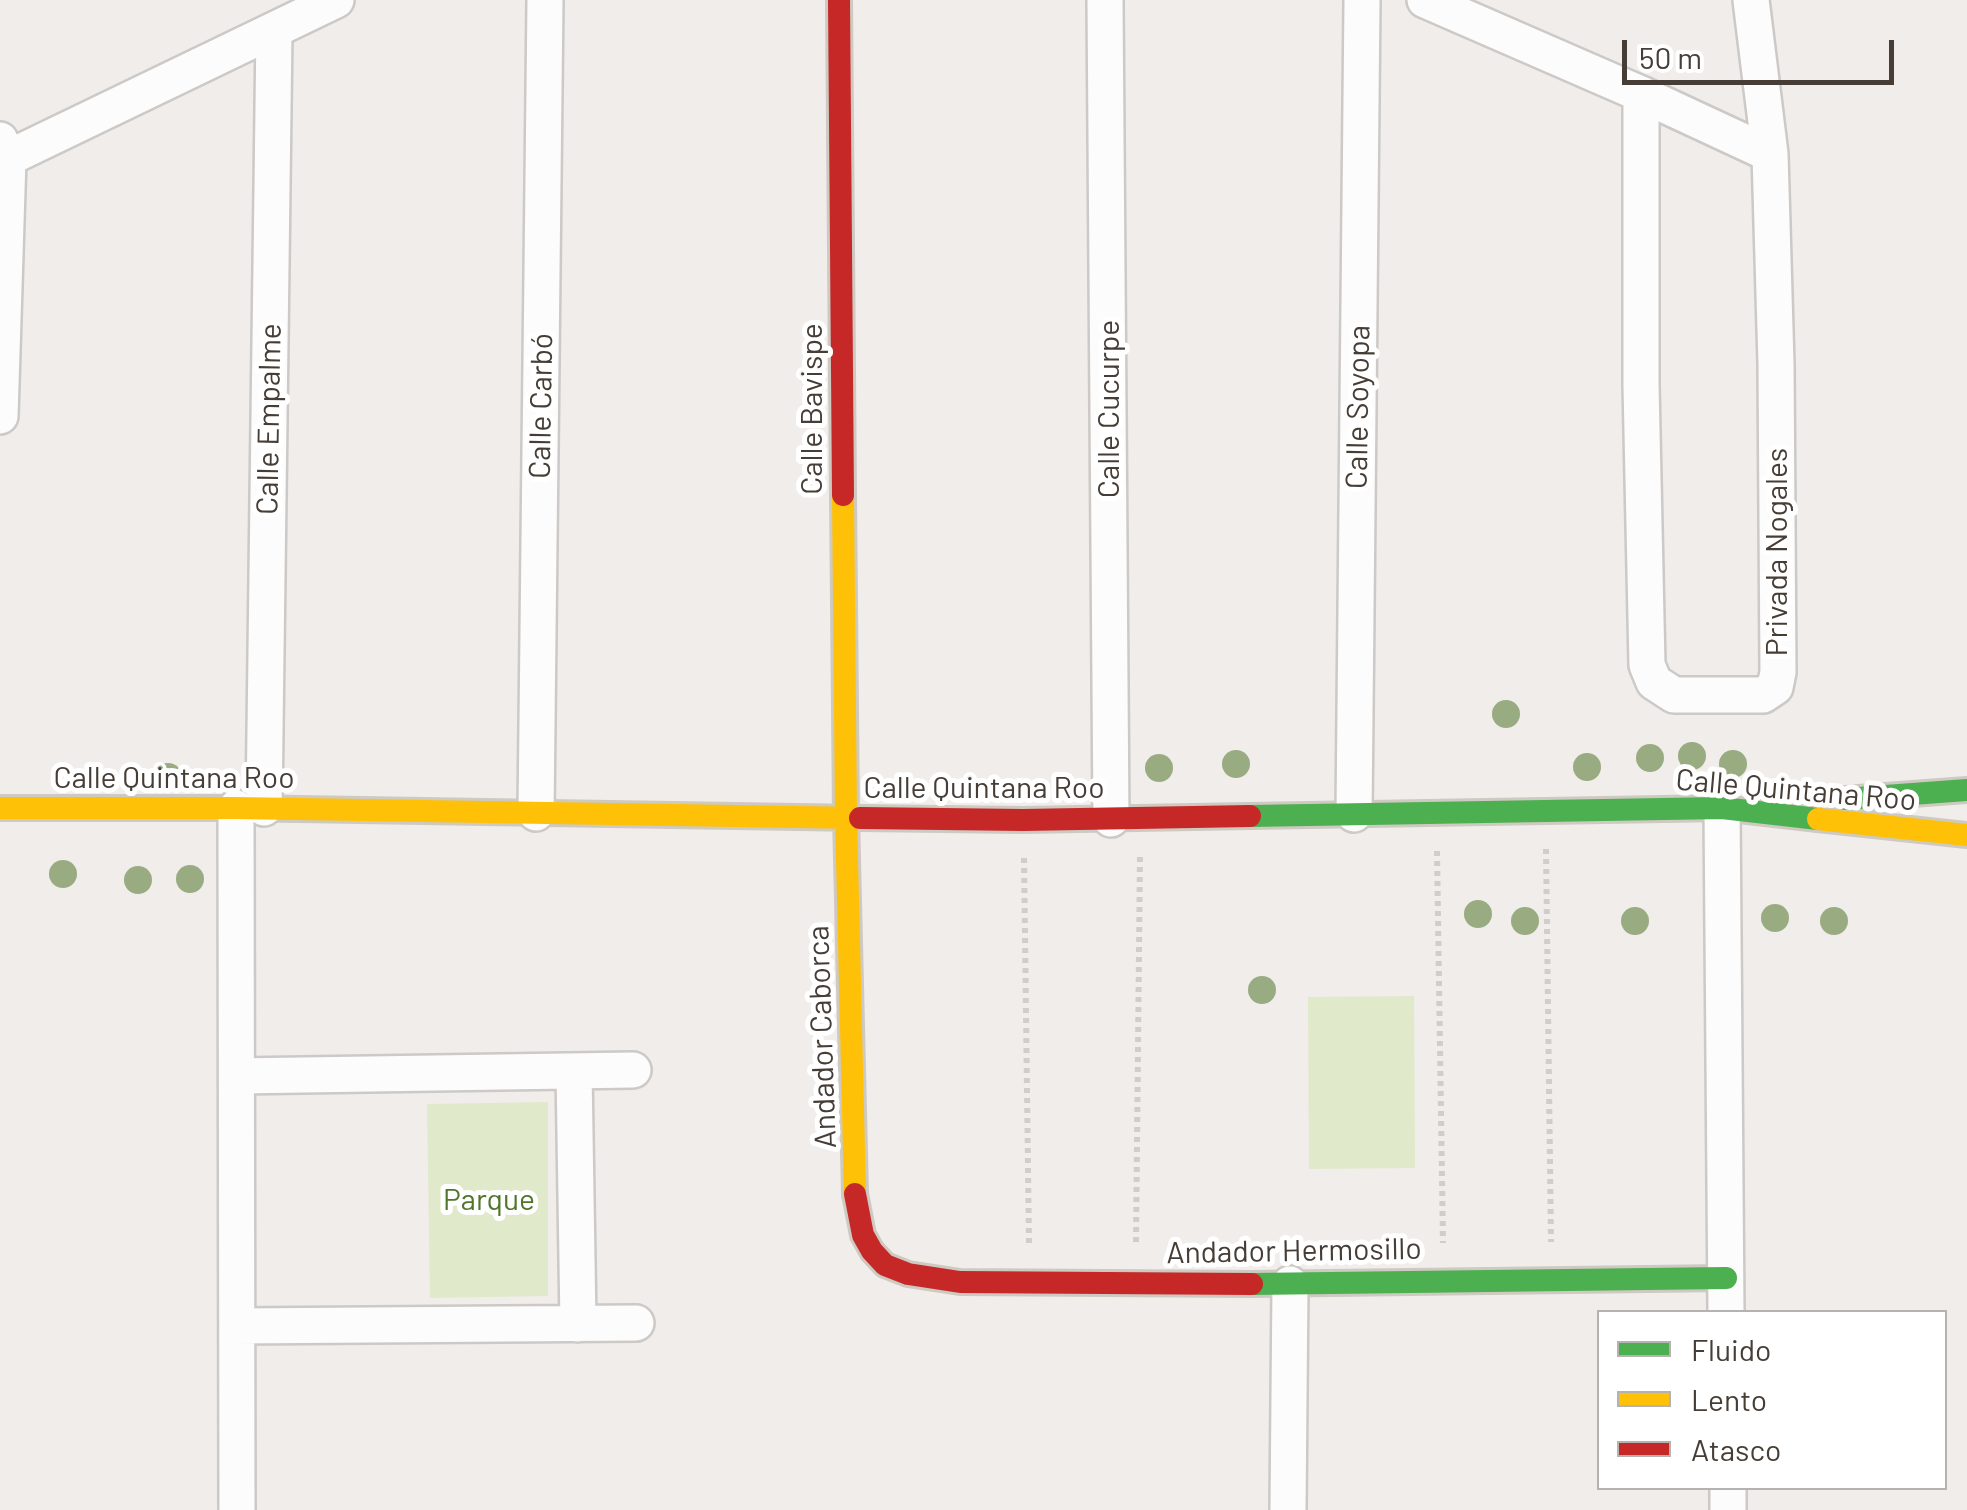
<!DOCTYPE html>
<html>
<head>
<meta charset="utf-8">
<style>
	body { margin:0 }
	#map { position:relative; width:1967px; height:1510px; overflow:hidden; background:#f0edea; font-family:Barlow,sans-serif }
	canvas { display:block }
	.legend { position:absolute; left:1597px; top:1310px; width:350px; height:180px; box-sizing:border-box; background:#fff; border:2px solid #b5b2af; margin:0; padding:12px 18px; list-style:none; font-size:30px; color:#463e36 }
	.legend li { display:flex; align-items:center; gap:20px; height:50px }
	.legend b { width:50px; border:2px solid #b5b2af }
	.scale { position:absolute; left:1622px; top:40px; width:272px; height:45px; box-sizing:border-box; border:5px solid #463e36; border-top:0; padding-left:12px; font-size:30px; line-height:35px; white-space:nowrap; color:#463e36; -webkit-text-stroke:8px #fff; paint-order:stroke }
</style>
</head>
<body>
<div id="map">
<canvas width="1967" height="1510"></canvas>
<ul class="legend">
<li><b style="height:12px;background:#4caf50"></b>Fluido</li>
<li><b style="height:12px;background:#ffc107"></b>Lento</li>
<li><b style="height:12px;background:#c62828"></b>Atasco</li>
</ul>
<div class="scale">50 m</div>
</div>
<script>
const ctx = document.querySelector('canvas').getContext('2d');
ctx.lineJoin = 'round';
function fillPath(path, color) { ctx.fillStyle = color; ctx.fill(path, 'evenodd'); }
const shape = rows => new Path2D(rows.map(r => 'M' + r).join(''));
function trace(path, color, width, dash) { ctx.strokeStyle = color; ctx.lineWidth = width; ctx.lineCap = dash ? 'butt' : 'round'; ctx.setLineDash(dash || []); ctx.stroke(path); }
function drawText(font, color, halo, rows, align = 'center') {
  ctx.font = font + ' Barlow,sans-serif'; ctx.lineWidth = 10; ctx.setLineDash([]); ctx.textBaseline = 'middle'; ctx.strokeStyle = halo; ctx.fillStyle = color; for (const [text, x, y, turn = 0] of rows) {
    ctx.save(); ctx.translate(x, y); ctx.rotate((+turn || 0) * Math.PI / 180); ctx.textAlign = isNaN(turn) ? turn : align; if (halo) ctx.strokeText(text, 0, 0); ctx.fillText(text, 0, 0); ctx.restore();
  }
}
fillPath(shape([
	[1414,996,1415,1168,1309,1169,1308,997],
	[548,1102,548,1296,430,1298,427,1104]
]), '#e1e9cb');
const street = shape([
	[1105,0,1111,819],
	[1425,0,1641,94,1770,154],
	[1641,94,1641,385,1647,665,1654,682,1674,695,1763,695,1775,687,1778,672,1776,364,1770,154,1751,0],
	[0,140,8,158,0,416],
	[0,162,336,0],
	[236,808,237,1510],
	[264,808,274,31],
	[1722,808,1726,1312],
	[536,813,545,0],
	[1354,814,1362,0],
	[574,1071,578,1324],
	[237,1076,633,1070],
	[237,1326,636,1323],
	[1728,1488,1728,1510],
	[1288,1510,1290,1284]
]);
const fast = shape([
	[1845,799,1967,790],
	[1250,816,1722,808,1818,819],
	[1252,1284,1726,1278]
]);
const slow = shape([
	[843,495,846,817,855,1194],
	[0,808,236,808,860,818],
	[1818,819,1967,835]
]);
const jam = shape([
	[839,0,843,495],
	[860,818,1023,820,1250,816],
	[855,1194,863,1235,872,1251,885,1265,908,1274,960,1282,1252,1284]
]);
trace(street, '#ccc9c6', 40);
trace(fast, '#cec9c1', 28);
trace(slow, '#cec9c1', 28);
trace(jam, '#cec9c1', 28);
trace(shape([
	[1546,849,1551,1242],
	[1437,851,1443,1243],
	[1024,858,1029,1245],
	[1136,1242,1140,855]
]), '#d0cdcb', 6, [5, 5]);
trace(street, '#fdfcfc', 35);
trace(fast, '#4caf50', 22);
trace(slow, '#ffc107', 22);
trace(jam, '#c62828', 22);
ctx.fillStyle = '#98ab81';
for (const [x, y] of [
	[1506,714],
	[1692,756],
	[1650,758],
	[1236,764],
	[1733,764],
	[1587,767],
	[1159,768],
	[168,777],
	[63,874],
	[190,879],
	[138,880],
	[1478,914],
	[1775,918],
	[1525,921],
	[1635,921],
	[1834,921],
	[1262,990]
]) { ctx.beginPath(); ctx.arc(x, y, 14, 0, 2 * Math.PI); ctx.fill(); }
drawText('30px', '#463e36', '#fff', [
	["Calle Carbó",541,406,-89],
	["Calle Soyopa",1358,407,-89],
	["Calle Bavispe",812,409,-90],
	["Calle Cucurpe",1109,409,-90],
	["Calle Empalme",269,419,-89],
	["Privada Nogales",1777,552,-90],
	["Calle Quintana Roo",174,778],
	["Calle Quintana Roo",984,788],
	["Calle Quintana Roo",1796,790,5],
	["Andador Caborca",822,1037,-92],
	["Andador Hermosillo",1294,1251,-1]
]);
drawText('30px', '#50752b', '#fff', [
	["Parque",489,1200]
]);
</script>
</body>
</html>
